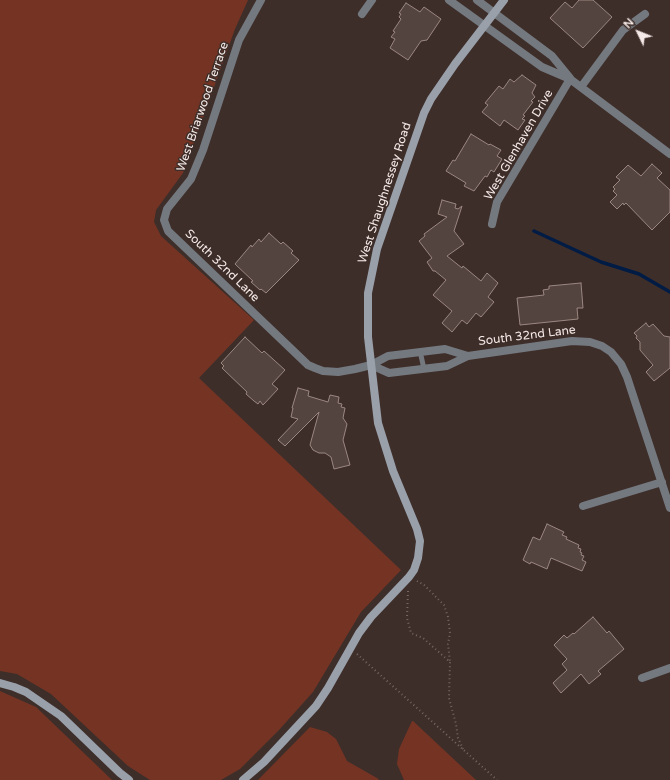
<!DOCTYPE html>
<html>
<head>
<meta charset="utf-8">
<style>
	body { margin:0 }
	#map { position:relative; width:670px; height:780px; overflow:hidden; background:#3e2e2a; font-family:"Varela Round",sans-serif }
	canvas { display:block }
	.north { position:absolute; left:618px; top:12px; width:40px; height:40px; -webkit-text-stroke:3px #3e2e2a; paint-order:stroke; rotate:313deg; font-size:11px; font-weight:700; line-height:16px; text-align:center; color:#f5eae7 }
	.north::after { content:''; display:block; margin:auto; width:14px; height:18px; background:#f5eae7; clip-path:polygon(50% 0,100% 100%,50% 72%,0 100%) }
</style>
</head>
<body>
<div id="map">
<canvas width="670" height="780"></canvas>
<div class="north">N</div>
</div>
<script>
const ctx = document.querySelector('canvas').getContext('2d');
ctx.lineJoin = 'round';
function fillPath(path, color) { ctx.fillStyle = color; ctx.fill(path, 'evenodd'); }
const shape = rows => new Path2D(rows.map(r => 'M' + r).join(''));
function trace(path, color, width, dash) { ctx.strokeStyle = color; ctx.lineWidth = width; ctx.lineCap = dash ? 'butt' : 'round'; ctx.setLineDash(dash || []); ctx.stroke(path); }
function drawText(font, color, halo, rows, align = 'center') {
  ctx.font = font + ' "Varela Round",sans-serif'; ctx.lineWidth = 3; ctx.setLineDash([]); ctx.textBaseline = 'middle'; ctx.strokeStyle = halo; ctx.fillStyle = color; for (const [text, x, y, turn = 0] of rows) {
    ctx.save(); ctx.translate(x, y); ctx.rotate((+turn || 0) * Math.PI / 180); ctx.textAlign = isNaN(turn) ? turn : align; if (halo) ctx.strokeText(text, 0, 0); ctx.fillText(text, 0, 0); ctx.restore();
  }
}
fillPath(shape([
	[0,0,248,0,235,29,183,173,156,210,154,222,161,236,254,320,199,378,401,570,361,612,313,692,279,730,240,769,221,780,150,780,128,766,51,694,17,674,0,671],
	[0,691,36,707,112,780,0,780],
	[412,721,413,721,476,780,404,780,397,764,399,749],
	[310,727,327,732,336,739,347,761,377,778,379,780,258,780]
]), '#753423');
trace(shape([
	[534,231,601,262,639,274,670,292]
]), '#001c45', 3.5);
const building = shape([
	[579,0,593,0,612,17,583,48,550,18,565,2,572,8,579,0],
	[406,3,420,12,424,7,441,19,427,40,421,41,408,60,390,48,395,39,391,37,395,32,393,31,401,19,399,17,401,14,399,13,406,3],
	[522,75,536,85,532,93,535,97,531,101,533,102,523,115,525,116,522,119,525,120,518,130,504,120,500,126,482,112,488,105,485,103,499,86,503,89,510,79,514,82,522,75],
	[471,134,489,145,490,144,501,150,497,156,502,159,494,172,491,170,487,177,485,176,474,191,464,186,466,183,446,171,453,160,455,161,471,134],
	[652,164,662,173,657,178,670,190,670,212,652,230,626,203,624,205,623,203,617,209,610,202,617,195,613,191,615,189,613,187,620,180,616,177,628,165,641,176,652,164],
	[442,200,456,204,455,208,458,209,462,206,454,231,464,244,447,256,462,268,463,266,481,281,487,273,498,283,488,297,494,302,481,317,476,313,467,324,462,320,452,332,442,323,452,311,433,295,446,280,435,271,433,271,427,262,432,258,419,241,425,236,424,234,447,217,438,214,442,200],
	[269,233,281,244,283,242,293,251,291,253,299,260,266,293,261,289,260,290,251,282,253,281,235,264,251,245,252,247,259,239,261,242,269,233],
	[581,283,583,308,577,308,578,319,520,325,517,298,544,295,543,290,549,289,549,286,581,283],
	[646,323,649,327,653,324,664,336,670,337,670,368,654,381,646,372,653,365,640,350,640,342,636,338,637,336,634,333,646,323],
	[245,337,262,353,264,351,285,370,272,384,278,389,263,405,260,401,258,404,254,401,246,394,247,392,222,368,224,366,221,363,245,337],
	[298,388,309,391,308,396,328,402,330,395,339,397,338,403,342,404,341,407,345,408,343,418,347,424,343,440,350,465,334,469,331,457,325,453,319,453,313,450,310,445,319,412,285,446,278,440,298,419,291,417,293,408,292,408,298,388],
	[547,524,564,532,562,535,567,537,566,539,579,545,578,548,581,549,580,552,582,553,581,555,584,556,582,560,586,562,582,571,551,558,547,569,531,562,530,564,523,560,533,537,540,540,547,524],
	[593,617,607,633,609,631,624,649,598,671,601,674,589,684,581,674,561,693,553,683,567,670,562,664,567,659,554,645,564,635,567,638,573,633,574,634,593,617]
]);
fillPath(building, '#54443f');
trace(building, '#9a8782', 1);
trace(shape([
	[417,581,424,585,444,605,448,617,450,633,448,644,450,662],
	[408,591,407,618,411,633,423,638,450,662,449,698,456,724,458,738,463,749],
	[357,654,497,780]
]), '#766764', 2, [1, 3]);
trace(shape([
	[420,351,424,369]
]), '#74797f', 5);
trace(shape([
	[261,0,239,40,203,150,191,179,167,209,164,220,168,231,308,365,315,368,323,371,338,372,355,369,371,365,388,356,445,349,468,356],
	[449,0,542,67,570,79,670,154],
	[477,0,552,56,570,78],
	[362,14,372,0],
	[581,87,623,30,645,14],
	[492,224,497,202,570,79],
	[371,365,389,373,447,366,468,356,572,341,590,342,602,346,611,352,621,364,627,377,670,508],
	[583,506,662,482],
	[642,678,670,668]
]), '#74797f', 8);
trace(shape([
	[0,683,14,687,26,692,61,716,120,773,129,780],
	[243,780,264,762,316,706,328,688,359,633,371,617,409,577,414,570,418,558,420,541,417,529,393,471,378,423,368,337,368,293,377,249,424,113,431,99,455,64,504,0]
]), '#99a0aa', 8);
drawText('12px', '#f5eae7', '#3e2e2a', [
	["West Briarwood Terrace",203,107,-71],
	["West Glenhaven Drive",519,145,-60],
	["West Shaughnessey Road",385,193,-72],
	["South 32nd Lane",222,266,44],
	["South 32nd Lane",527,336,-7]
]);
</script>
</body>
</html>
